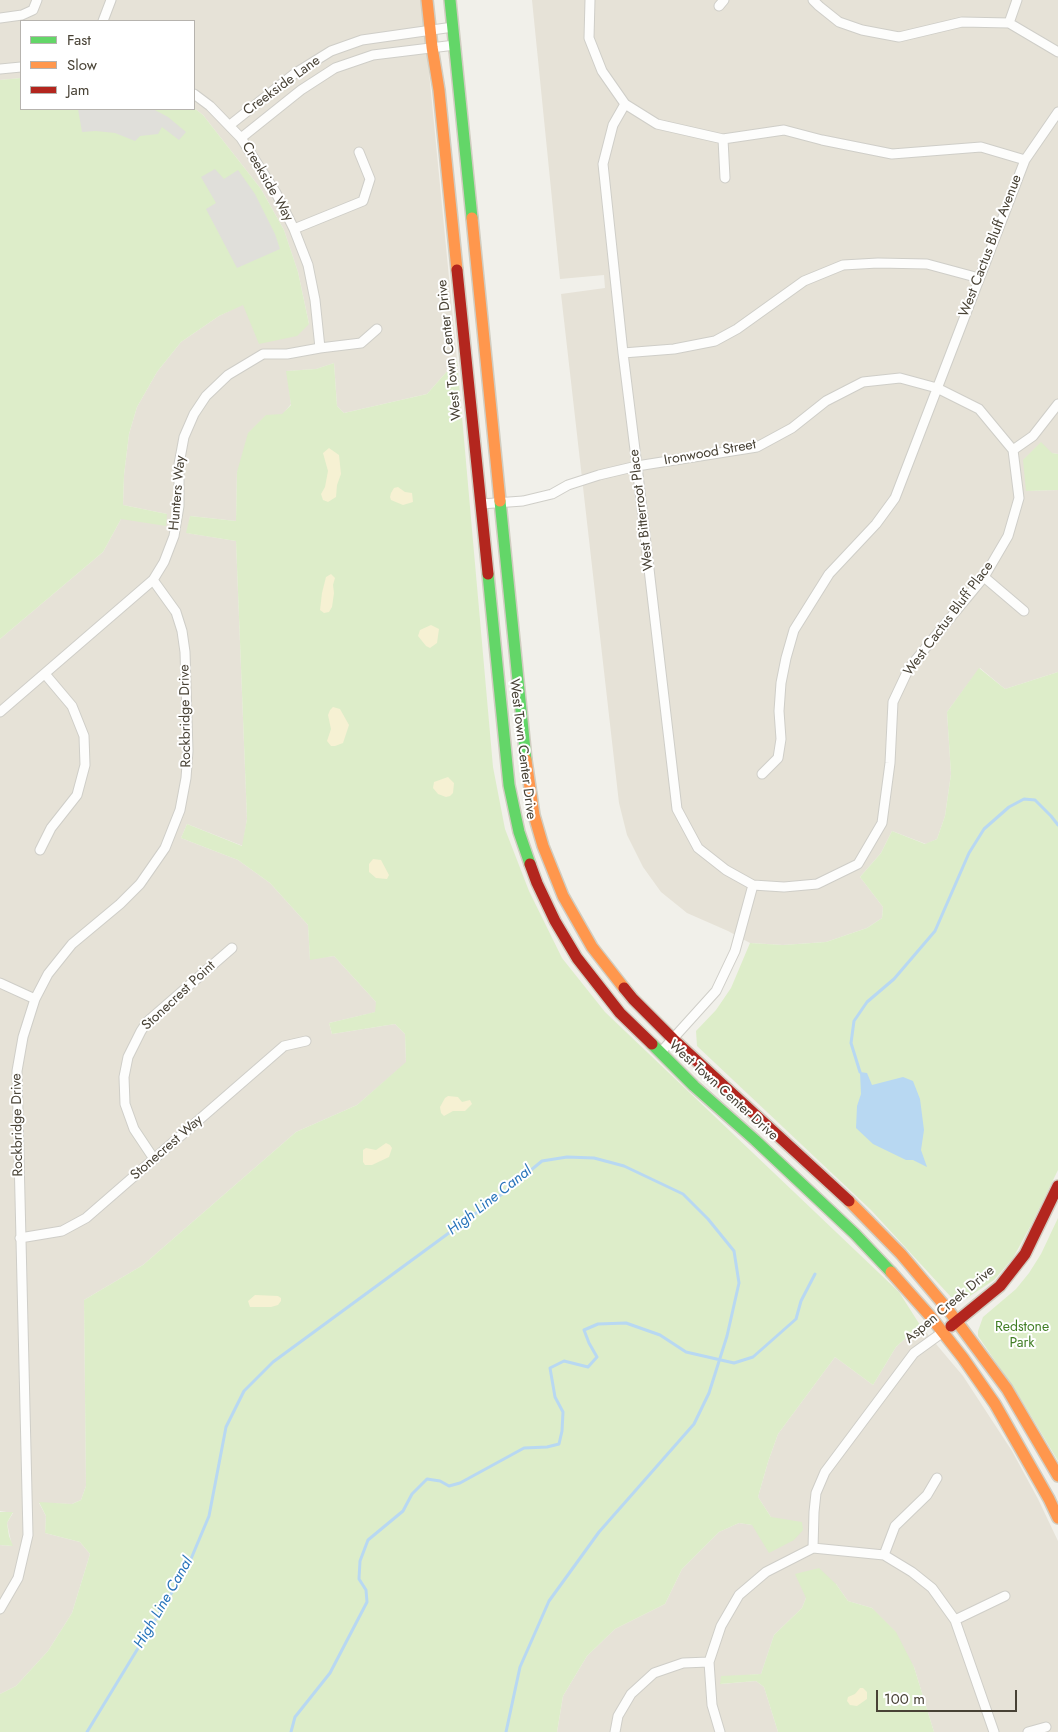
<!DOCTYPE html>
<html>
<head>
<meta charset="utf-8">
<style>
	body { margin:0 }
	#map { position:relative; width:1058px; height:1732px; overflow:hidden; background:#f1f0ea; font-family:Jost,sans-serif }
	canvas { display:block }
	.legend { position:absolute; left:20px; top:20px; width:175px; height:90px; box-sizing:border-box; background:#fff; border:1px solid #b6b3ae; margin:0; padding:6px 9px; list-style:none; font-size:15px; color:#484235 }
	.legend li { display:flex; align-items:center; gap:10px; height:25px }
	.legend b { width:25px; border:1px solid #b6b3ae }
	.scale { position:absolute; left:876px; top:1690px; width:141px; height:22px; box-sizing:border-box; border:2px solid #484235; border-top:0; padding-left:6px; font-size:15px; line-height:18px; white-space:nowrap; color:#484235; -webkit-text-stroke:4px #fff; paint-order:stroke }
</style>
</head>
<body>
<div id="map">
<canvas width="1058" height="1732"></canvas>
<ul class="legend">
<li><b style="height:6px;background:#63d668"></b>Fast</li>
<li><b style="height:6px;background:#ff974d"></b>Slow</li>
<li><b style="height:6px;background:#b3261e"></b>Jam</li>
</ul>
<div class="scale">100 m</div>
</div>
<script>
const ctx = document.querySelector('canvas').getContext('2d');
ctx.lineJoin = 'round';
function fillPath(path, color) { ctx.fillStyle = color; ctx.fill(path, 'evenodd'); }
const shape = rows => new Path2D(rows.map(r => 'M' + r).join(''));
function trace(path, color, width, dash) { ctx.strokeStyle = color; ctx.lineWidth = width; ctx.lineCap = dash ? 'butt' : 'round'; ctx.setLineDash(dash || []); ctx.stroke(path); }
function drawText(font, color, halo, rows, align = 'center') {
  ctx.font = font + ' Jost,sans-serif'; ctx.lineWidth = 4; ctx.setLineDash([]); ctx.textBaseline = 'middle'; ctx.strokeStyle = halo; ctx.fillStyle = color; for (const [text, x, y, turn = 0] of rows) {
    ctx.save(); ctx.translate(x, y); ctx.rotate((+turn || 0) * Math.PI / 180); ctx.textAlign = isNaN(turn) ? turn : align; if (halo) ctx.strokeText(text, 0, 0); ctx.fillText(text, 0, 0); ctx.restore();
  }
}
fillPath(shape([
	[0,0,422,0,457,360,427,394,344,413,337,406,334,363,316,369,287,371,291,404,237,472,236,521,190,516,187,533,236,541,247,819,243,846,187,824,181,838,238,860,270,883,308,925,310,959,334,956,376,1002,376,1012,329,1023,332,1034,395,1024,405,1034,406,1063,357,1105,296,1132,143,1265,84,1300,86,1486,81,1500,72,1504,39,1503,46,1516,45,1533,80,1542,90,1554,72,1613,48,1651,16,1686,0,1694,0,1545,12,1546,7,1523,13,1513,0,1511,0,639,103,552,121,519,167,514,123,505,124,475,129,434,137,407,157,372,181,342,219,316,243,304,309,324,298,272,284,230,261,189,203,115,194,108,194,21,21,21,21,78,0,80],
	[532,0,1058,0,1058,454,1052,453,1026,491,1058,490,1058,672,1005,689,980,668,947,712,951,774,945,816,937,839,926,844,892,831,881,853,860,877,883,907,882,918,867,928,826,942,783,945,750,943,728,931,687,913,661,892,643,867,627,835,619,803,561,294,605,288,604,275,560,279],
	[920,1325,963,1376,1012,1451,1038,1499,1058,1541,1058,1732,934,1732,914,1667,872,1608,848,1601,836,1584,806,1598,802,1608,774,1635,761,1674,721,1677,721,1684,756,1681,764,1687,778,1732,557,1732,563,1696,587,1656,615,1629,665,1604,682,1569,719,1532,739,1523,752,1525,771,1517,758,1497,768,1462,778,1434,835,1357,873,1385,896,1347]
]), '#e6e2d7');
fillPath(shape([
	[21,78,21,109,194,108,203,115,261,189,284,230,298,272,309,324,297,336,259,344,243,305,219,316,181,342,157,372,137,407,129,434,124,475,123,505,167,514,166,526,121,519,103,552,0,639,0,80],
	[457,360,493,767,505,829,529,891,562,958,605,1012,899,1292,920,1325,896,1347,873,1385,835,1357,778,1434,768,1462,758,1497,771,1517,802,1522,803,1530,794,1540,769,1553,752,1525,739,1523,719,1532,682,1569,665,1604,615,1629,587,1656,563,1696,557,1732,0,1732,0,1694,16,1686,48,1651,72,1613,90,1554,80,1542,45,1533,46,1516,39,1502,72,1504,81,1500,86,1486,84,1300,143,1265,296,1132,357,1105,406,1062,405,1034,395,1024,332,1034,329,1023,375,1012,376,1002,334,956,310,960,308,925,270,883,238,860,181,838,187,824,242,846,247,819,236,541,186,533,190,516,236,521,237,472,248,433,266,415,282,414,291,405,286,371,316,369,334,363,337,406,344,413,427,394],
	[1041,442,1052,453,1058,454,1058,490,1026,491,1023,460],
	[979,668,1005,689,1058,672,1058,1170,1031,1225,1013,1258,994,1280,967,1298,951,1297,871,1210,697,1046,696,1031,716,1010,731,988,750,943,783,945,826,942,867,928,882,918,883,907,860,877,881,853,892,831,925,844,937,839,945,816,951,774,947,712],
	[1058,1218,1058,1461,1019,1396,978,1336,978,1331,983,1317,1016,1289,1029,1273,1041,1254],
	[0,1512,13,1512,7,1523,9,1536,13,1546,0,1545],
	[819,1568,836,1584,848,1601,872,1608,896,1632,914,1667,934,1732,778,1732,764,1687,756,1681,720,1684,721,1676,761,1674,774,1635,802,1608,806,1598,795,1574]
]), '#ddedc9');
fillPath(shape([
	[329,448,339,455,341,474,337,485,336,497,328,502,323,500,321,494,325,487,328,471,323,453],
	[398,487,405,492,412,493,413,502,403,505,391,500,390,497,391,493,394,488],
	[331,574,335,578,333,585,334,593,332,607,329,612,324,613,320,610,322,593,326,577],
	[431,625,439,629,437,643,430,648,426,646,418,636,420,630],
	[333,707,340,709,349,725,343,743,335,746,331,746,327,741,331,729,328,715,330,710],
	[448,777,454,783,453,793,450,796,446,797,438,794,433,788,434,782],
	[373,859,381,860,389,875,387,879,376,878,369,872,369,864],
	[448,1096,458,1097,462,1102,470,1100,472,1104,465,1111,453,1111,444,1116,441,1113,440,1107,445,1098],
	[386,1143,390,1145,392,1148,389,1157,372,1165,365,1165,363,1162,363,1150,366,1148,376,1150],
	[255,1295,278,1296,281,1298,281,1301,278,1305,271,1307,250,1307,248,1301],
	[860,1688,863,1688,867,1692,867,1699,857,1706,850,1705,847,1701,848,1697,855,1694]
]), '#f6f1d3');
fillPath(shape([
	[78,109,153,109,168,117,186,132,179,140,162,127,158,134,140,136,135,141,115,133,96,131,82,132],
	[215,169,224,179,238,170,255,194,275,234,280,249,237,268,206,209,216,203,201,177]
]), '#e0dfda');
fillPath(shape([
	[860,1072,867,1073,872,1085,903,1077,913,1081,920,1099,924,1130,921,1150,927,1167,913,1160,906,1160,873,1144,856,1128,857,1106,861,1094]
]), '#b8d8f2');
trace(shape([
	[860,1072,851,1043,854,1021,867,1002,894,979,935,931,969,853,984,829,1009,807,1024,799,1035,800,1051,816,1058,825],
	[87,1732,188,1566,209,1516,226,1427,244,1391,273,1362,502,1194,542,1161,567,1157,594,1158,624,1166,683,1194,708,1219,734,1251,739,1283,727,1336,709,1393,694,1424,599,1532,549,1601,520,1667,506,1732],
	[291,1732,295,1717,330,1673,367,1602,366,1590,359,1579,360,1561,368,1540,403,1511,412,1494,427,1479,440,1481,449,1486,460,1483,524,1448,547,1447,559,1444,562,1431,563,1412,555,1397,550,1368,564,1361,588,1367,597,1357,589,1343,584,1330,598,1324,626,1323,660,1335,686,1352,734,1363,753,1357,796,1319,801,1301,815,1274]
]), '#b8d8f2', 3);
const street = shape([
	[590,0,589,38,602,71,625,104,657,124,723,139,784,130,822,140,892,154,981,147,1025,160],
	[813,0,819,6,839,22,862,30,899,37,962,22,1009,23,1058,52],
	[719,6,724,0],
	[0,18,22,15,33,10,37,0],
	[103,21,111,0],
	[1009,23,1017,0],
	[0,69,21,67],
	[194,94,210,106,241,138,276,193,294,229,308,265,315,300,320,348],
	[230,125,294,74,331,51,362,40,453,27],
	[241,138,301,90,335,68,373,55,455,45],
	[723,139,725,178],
	[294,229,363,201,370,179,359,152],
	[623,353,674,349,715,341,737,329,804,281,843,265,878,263,927,264,979,278],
	[1013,450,1033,436,1058,404],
	[481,504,523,501,552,494,568,485,599,475,637,466,757,447,792,428,826,401,863,382,900,378,937,388,979,409,1013,450,1019,498,1008,536,984,577,909,668,893,702,890,763,882,823,858,864,817,884,784,887,753,885,726,870,698,848,677,809,637,466,623,353,603,164,613,125,625,104],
	[984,577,1024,611],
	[0,712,153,580,164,562,174,536,179,506,179,464,184,437,194,414,206,396,228,375,263,354,287,354,320,348,361,343,377,329],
	[762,774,778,758,781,739,779,711,781,683,786,658,794,630,829,574,876,524,895,498,1025,160,1058,112],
	[40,850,51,828,77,795,85,765,84,736,72,706,45,674],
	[0,983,35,999],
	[660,1053,716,991,735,951,753,885],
	[154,1159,134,1129,125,1104,124,1077,128,1057,141,1031,147,1022,232,948],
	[20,1238,62,1231,86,1218,284,1046,306,1041],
	[813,1548,814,1512,816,1493,825,1472,914,1353,943,1332],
	[884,1555,895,1526,927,1495,937,1478],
	[0,1609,18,1578,28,1535,17,1071,23,1037,35,999,48,974,72,944,120,904,140,884,165,848,180,810,186,778,188,751,185,652,182,631,176,612,153,580],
	[955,1620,1005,1596],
	[615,1732,618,1716,631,1694,654,1673,683,1663,709,1662],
	[720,1732,712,1705,709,1662,721,1626,739,1595,766,1572,813,1548,884,1555,912,1572,932,1588,955,1620,994,1732],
	[1028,1732,1046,1727]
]);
const fast = shape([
	[450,0,472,218],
	[500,501,526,760],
	[488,574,509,785,519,832,530,864],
	[652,1044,694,1086,755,1140,855,1234,891,1272]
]);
const slow = shape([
	[427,0,432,47,439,90,457,270],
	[472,218,500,501],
	[526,760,534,815,543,846,563,896,592,947,624,988],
	[849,1201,901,1254,949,1311,1007,1389,1058,1476],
	[891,1272,930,1316,963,1358,995,1404,1049,1499,1058,1518]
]);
const jam = shape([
	[457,270,488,574],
	[530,864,537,883,555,921,577,958,620,1013,652,1044],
	[624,988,633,999,673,1039,849,1201],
	[951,1326,1000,1286,1025,1254,1058,1186]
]);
trace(street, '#cfcec8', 11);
trace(fast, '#d1cdc1', 14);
trace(slow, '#d1cdc1', 14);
trace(jam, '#d1cdc1', 14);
trace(street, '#fdfdfc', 9);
trace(fast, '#63d668', 11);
trace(slow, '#ff974d', 11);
trace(jam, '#b3261e', 11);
drawText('14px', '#484235', '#fff', [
	["Creekside Lane",282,86,-36],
	["Creekside Way",267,182,60],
	["West Cactus Bluff Avenue",991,246,-69],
	["West Town Center Drive",450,350,-96],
	["Ironwood Street",710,453,-10],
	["Hunters Way",178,493,-85],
	["West Bitterroot Place",642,510,-97],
	["West Cactus Bluff Place",949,619,-53],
	["Rockbridge Drive",186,716,-91],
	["West Town Center Drive",522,749,83],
	["Stonecrest Point",179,996,-43],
	["West Town Center Drive",723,1091,42],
	["Rockbridge Drive",18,1125,-91],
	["Stonecrest Way",167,1148,-41],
	["Aspen Creek Drive",950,1305,-40]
]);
drawText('14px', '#417e25', '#fff', [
	["Redstone",1022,1328],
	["Park",1022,1344]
]);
drawText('italic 15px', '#2874bb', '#fff', [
	["High Line Canal",490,1201,-38],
	["High Line Canal",164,1603,-60]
]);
</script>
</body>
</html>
